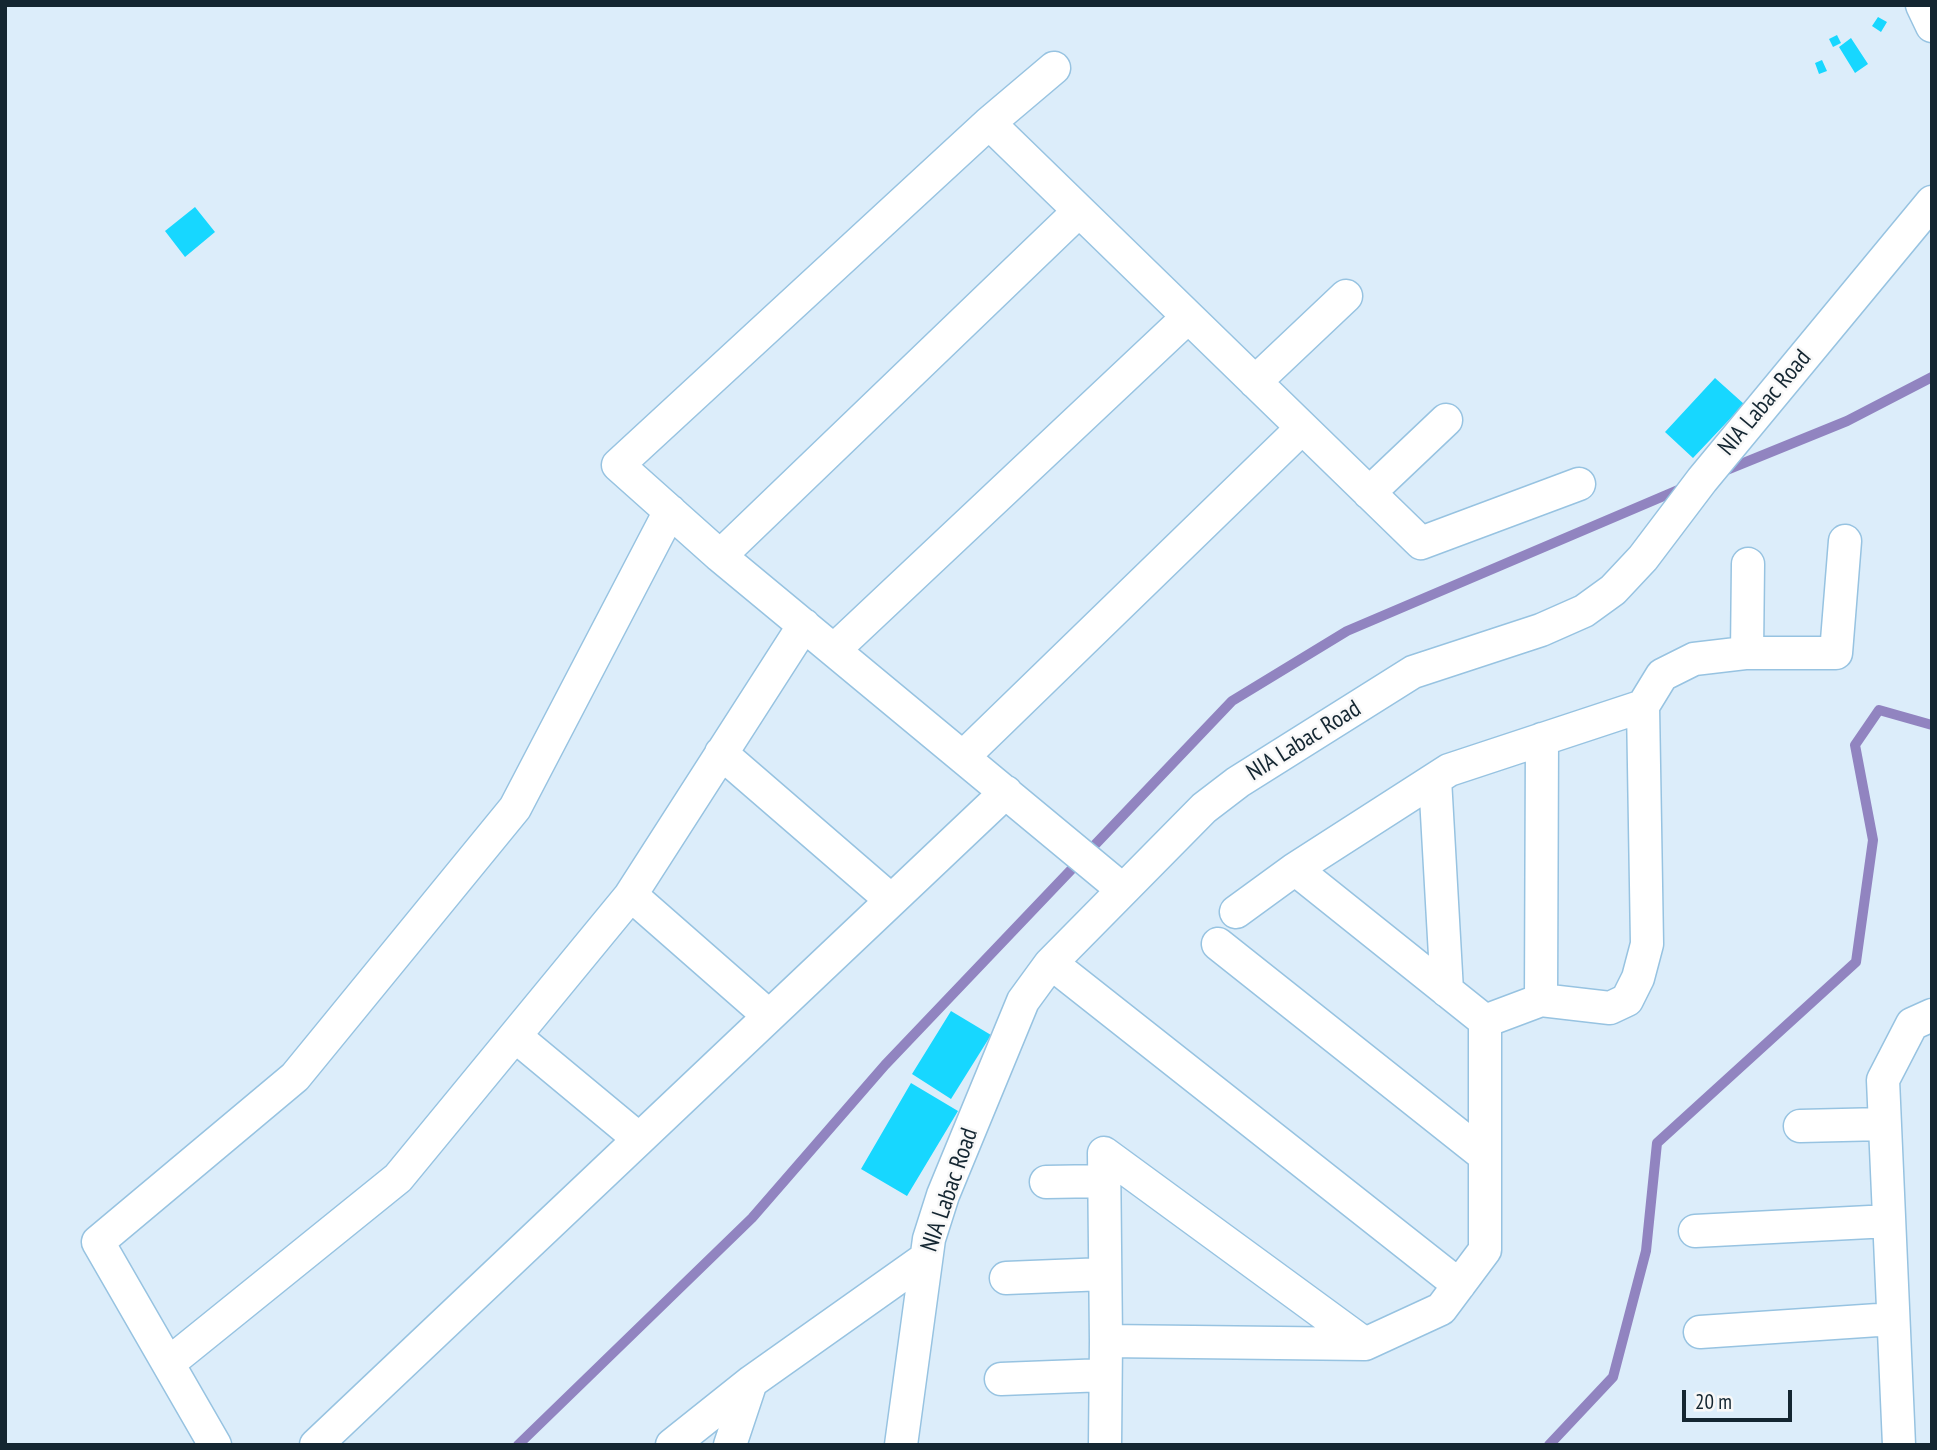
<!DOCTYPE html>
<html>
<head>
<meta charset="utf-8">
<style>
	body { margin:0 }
	#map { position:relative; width:1937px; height:1450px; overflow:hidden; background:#dcedfa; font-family:"PT Sans Narrow",sans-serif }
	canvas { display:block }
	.frame { position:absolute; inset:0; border:7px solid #142631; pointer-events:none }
	.scale { position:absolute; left:1682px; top:1390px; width:110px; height:32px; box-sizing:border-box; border:4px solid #142631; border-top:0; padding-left:9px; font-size:21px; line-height:24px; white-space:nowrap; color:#142631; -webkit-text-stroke:5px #f8f8f8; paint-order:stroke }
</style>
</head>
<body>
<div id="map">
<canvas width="1937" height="1450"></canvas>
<div class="frame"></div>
<div class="scale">20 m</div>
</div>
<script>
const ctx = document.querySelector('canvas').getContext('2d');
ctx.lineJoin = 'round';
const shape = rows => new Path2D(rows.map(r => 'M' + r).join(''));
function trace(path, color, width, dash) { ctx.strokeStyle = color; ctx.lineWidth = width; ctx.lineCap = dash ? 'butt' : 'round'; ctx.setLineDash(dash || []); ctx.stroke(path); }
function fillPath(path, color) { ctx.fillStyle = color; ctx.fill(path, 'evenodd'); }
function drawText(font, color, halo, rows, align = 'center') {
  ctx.font = font + ' "PT Sans Narrow",sans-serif'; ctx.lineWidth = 5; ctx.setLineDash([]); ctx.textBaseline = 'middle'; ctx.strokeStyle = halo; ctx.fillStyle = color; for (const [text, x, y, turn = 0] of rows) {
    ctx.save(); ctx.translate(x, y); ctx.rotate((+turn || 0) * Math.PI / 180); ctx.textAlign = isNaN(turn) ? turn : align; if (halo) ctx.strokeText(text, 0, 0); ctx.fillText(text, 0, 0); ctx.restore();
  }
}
trace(shape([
	[1719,473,1847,421,1932,377],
	[518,1445,752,1218,885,1065,1232,701,1347,631,1685,487],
	[1549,1445,1613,1377,1646,1251,1657,1143,1856,962,1873,840,1855,745,1879,710,1932,725]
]), '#9184c0', 10);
fillPath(shape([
	[1878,17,1887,22,1881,32,1872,26],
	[1837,35,1841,43,1833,47,1829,39],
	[1851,38,1868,64,1855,73,1839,47],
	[1822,60,1827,71,1819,74,1815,63],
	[195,207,215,232,185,257,165,231],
	[1715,378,1744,404,1693,458,1665,432],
	[951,1011,991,1035,951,1099,912,1074],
	[911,1083,958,1111,907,1196,861,1169]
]), '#17d7ff');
const street = shape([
	[1922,5,1932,26],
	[1054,68,989,123,618,465,720,556,1123,890],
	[989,123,1421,543,1579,484],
	[1255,382,1346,296],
	[1369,493,1446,420],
	[720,556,1079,211],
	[834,650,1188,317],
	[1747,653,1748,564],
	[721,753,891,900],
	[963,757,1302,428],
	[1435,779,1447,991],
	[631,895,769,1016],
	[1236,912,1295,869],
	[1218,944,1485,1156],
	[1051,963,1459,1285],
	[1541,1000,1542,739],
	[1485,1021,1295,869,1449,770,1643,706],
	[515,1036,639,1139],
	[1800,1126,1884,1124],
	[1046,1182,1104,1181],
	[1695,1231,1889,1221],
	[1006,1278,1105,1274],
	[1700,1332,1893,1319],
	[1106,1341,1104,1153,1365,1344],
	[169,1363,398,1178,630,896,804,625],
	[1001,1379,1105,1375],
	[215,1445,98,1242,295,1077,515,808,670,511],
	[316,1445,1006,792],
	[672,1445,751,1382,926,1258],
	[730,1445,751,1382],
	[901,1445,929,1239,943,1195,1023,1001,1050,964,1204,808,1238,782,1413,672,1541,630,1584,611,1613,590,1643,558,1702,480,1932,202],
	[1105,1445,1106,1341,1365,1344,1441,1309,1485,1250,1485,1021,1541,1000,1610,1008,1627,1000,1638,978,1647,944,1643,706,1662,675,1694,659,1745,653,1836,653,1845,541],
	[1899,1445,1883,1080,1912,1024,1932,1015]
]);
trace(street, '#97c3e1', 35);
trace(street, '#fff', 32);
drawText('24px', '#142631', '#f8f8f8', [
	["NIA Labac Road",1765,403,-50],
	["NIA Labac Road",1304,741,-32],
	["NIA Labac Road",950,1190,-71]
]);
</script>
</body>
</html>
